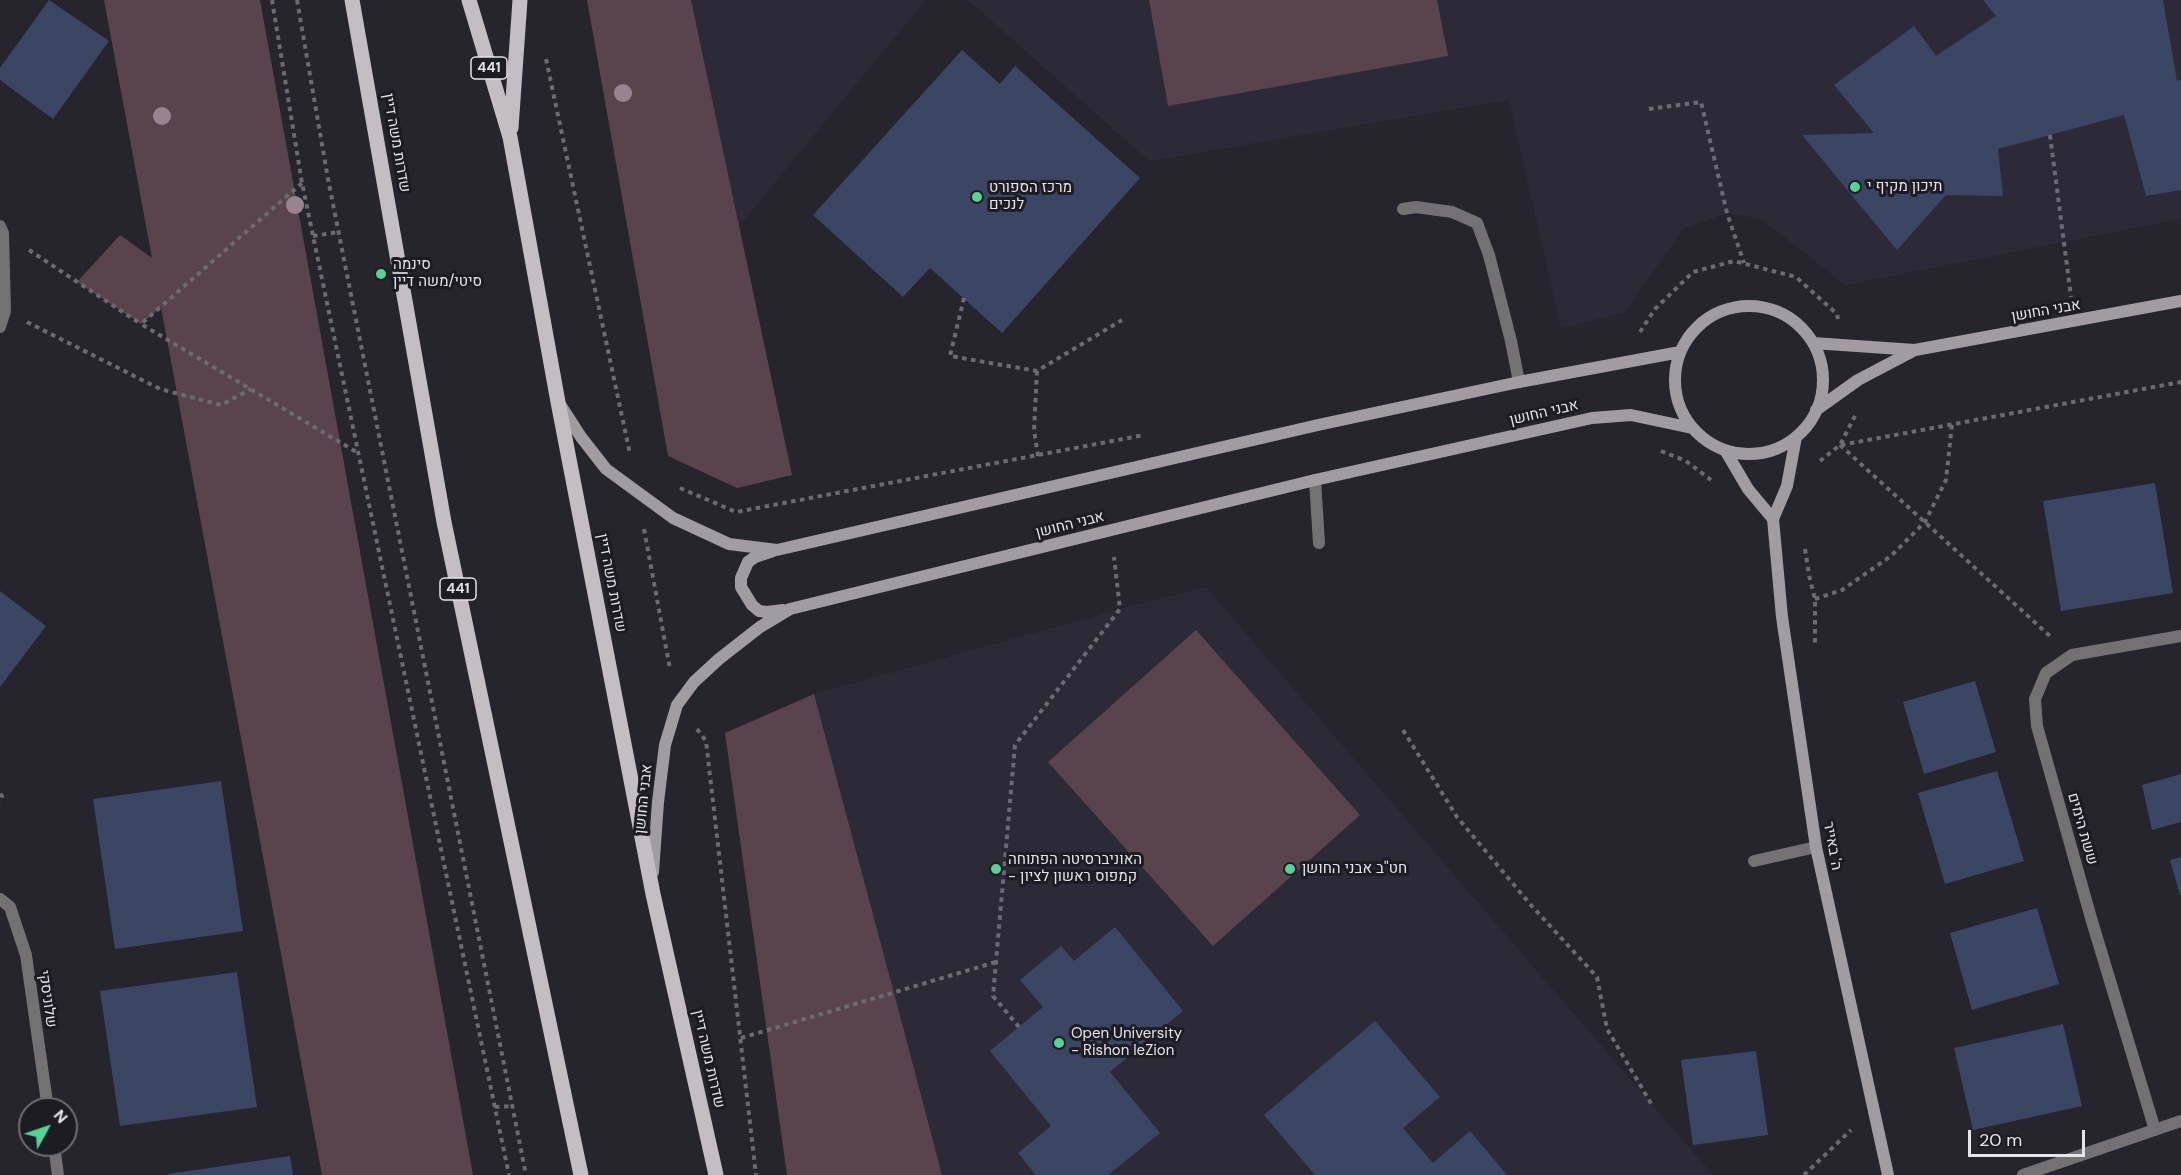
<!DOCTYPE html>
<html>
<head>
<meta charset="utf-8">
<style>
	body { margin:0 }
	#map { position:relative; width:2181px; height:1175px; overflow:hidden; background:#26242c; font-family:"DM Sans",sans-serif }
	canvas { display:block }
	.north { position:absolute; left:18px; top:1097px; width:60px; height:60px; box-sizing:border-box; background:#1d1b23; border:2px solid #6d6b73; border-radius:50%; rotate:50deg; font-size:16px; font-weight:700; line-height:24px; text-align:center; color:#e5e4ea }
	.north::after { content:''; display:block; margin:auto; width:21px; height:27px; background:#54d396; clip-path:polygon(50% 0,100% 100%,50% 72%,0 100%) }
	.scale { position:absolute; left:1968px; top:1130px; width:117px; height:27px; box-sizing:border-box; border:3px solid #e5e4ea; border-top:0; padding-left:8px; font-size:18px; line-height:21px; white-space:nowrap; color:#e5e4ea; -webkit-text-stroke:4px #1d1b23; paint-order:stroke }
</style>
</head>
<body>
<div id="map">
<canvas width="2181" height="1175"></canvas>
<div class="north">N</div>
<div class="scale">20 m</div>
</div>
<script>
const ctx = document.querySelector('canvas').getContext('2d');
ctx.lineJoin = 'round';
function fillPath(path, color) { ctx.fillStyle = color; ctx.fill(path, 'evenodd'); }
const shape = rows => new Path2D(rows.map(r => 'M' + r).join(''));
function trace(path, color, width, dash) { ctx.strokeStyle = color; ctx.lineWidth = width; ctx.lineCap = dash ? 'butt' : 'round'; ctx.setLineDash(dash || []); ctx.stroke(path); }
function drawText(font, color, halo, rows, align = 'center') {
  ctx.font = font + ' "DM Sans",Heebo,sans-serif'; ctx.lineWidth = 6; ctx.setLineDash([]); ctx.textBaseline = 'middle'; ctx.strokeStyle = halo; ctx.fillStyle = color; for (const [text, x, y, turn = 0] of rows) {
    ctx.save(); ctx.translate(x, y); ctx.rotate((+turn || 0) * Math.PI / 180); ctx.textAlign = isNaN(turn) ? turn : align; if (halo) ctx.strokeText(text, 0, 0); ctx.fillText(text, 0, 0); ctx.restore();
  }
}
fillPath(shape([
	[691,0,926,0,739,226],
	[968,0,2181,0,2181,219,1845,285,1761,219,1727,213,1684,228,1625,312,1561,328,1509,100,1149,161],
	[1206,587,1713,1175,942,1175,814,694,1150,601]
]), '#2d2a38');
fillPath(shape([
	[104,0,260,0,473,1175,322,1175,161,307,141,324,77,282,120,235,152,258],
	[587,0,691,0,792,475,737,488,668,456],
	[1149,0,1437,0,1448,56,1168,106],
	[1196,630,1360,815,1213,946,1048,762],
	[814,694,894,993,942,1175,787,1175,725,733]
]), '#59444d');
fillPath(shape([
	[49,0,109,41,53,119,0,80,0,68],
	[1983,0,2163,0,2177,81,2181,80,2181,190,2146,196,2124,115,1998,149,2003,196,1946,195,1897,250,1802,135,1874,133,1834,85,1914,26,1936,56,1996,16],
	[962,50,1000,84,1015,66,1140,178,1002,333,930,268,903,297,813,215],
	[2155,483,2173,593,2061,611,2043,501],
	[0,591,46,626,0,687],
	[1975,681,1996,752,1924,774,1903,702],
	[1997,771,2024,861,1945,884,1918,793],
	[2181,774,2181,822,2152,830,2142,785],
	[221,781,243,931,115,949,93,799],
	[2181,857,2181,895,2180,895,2170,860],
	[2037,908,2059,984,1972,1010,1950,933],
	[1115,927,1183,1011,1110,1072,1160,1133,1108,1175,1036,1175,1018,1153,1051,1126,990,1051,1043,1007,1020,980,1061,946,1074,961],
	[237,972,257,1107,120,1126,100,991],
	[1375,1021,1440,1097,1403,1128,1433,1163,1470,1131,1507,1175,1315,1175,1264,1115],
	[2063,1024,2082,1106,1973,1130,1954,1048],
	[1756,1051,1768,1135,1693,1145,1681,1060],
	[290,1156,293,1175,168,1175,168,1174]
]), '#3b4664');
trace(shape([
	[272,0,302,183,509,1175],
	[297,0,328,179,526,1175],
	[546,59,630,454],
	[1649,109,1701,102,1727,213,1744,263],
	[2050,135,2071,297],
	[302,183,141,324,358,453],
	[313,236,339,232],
	[29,250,141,324],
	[964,298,950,356,1037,371,1122,320],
	[27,322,160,389,221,405,251,389],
	[1640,332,1655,309,1693,272,1734,261,1796,277,1837,314,1838,319],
	[1037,371,1034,430,1038,456],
	[1840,445,2051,637],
	[1841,445,2181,382],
	[1661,451,1686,461,1711,480],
	[1820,461,1840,445,1855,416],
	[680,488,736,512,1144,435],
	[644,529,670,669],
	[1805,549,1809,575,1815,599,1815,645],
	[1815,599,1842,590,1891,556,1925,522,1946,480,1952,424],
	[697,729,706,741,756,1175],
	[1403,730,1457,817,1530,904,1597,977,1607,1029,1652,1105],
	[0,794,2,796,0,802],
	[1019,1027,993,996,1015,745,1120,609,1114,557],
	[741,1038,996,962],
	[495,1107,512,1106],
	[1804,1175,1851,1130]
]), '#6c6a72', 4, [4.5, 4.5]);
trace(shape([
	[1403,209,1416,207,1452,212,1477,223,1489,255,1511,341,1519,382],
	[1315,480,1319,543],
	[1754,861,1816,847]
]), '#747174', 12);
trace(shape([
	[0,226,3,233,5,311,0,327],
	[0,899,10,907,26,955,48,1109],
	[2155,1130,2091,918,2037,726,2035,699,2046,673,2072,655,2181,636],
	[54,1145,58,1175],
	[2023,1175,2181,1121]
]), '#747174', 12);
trace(shape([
	'1675 380a74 74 0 1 1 148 0a74 74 0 1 1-148 0Z',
	[1813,343,1915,350,2181,301],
	[561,406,581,437,606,469,673,518,729,544,777,550,1318,425,1519,382,1680,352],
	[1816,410,1858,380,1915,350],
	[1796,437,1787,486,1773,519,1782,617,1816,847,1888,1175],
	[1725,450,1748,489,1773,519],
	[773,551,755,557,748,562,741,578,741,587,752,605,759,611,767,612,783,610],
	[653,872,658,802,665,745,677,705,694,682,719,659,760,627,790,609,1315,480,1592,418,1631,415,1692,428]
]), '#a19ca1', 12);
trace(shape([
	[352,0,444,522,581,1175],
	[469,0,510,137,558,402,653,894,716,1175],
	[511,128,520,0]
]), '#c4bdc4', 15);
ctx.fillStyle = '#9a8390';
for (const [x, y] of [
	[623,93],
	[162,116],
	[295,205]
]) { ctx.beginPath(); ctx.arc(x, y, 9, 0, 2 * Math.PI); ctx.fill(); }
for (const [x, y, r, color] of [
	[1855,187,6,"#54d396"],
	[977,197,6,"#54d396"],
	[381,274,6,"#54d396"],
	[996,869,6,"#54d396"],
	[1290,869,6,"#54d396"],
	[1059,1043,6,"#54d396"]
]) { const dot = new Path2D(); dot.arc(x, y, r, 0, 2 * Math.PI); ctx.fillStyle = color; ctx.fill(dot); trace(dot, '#1d1b23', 2); }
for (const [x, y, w] of [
	[489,68,36],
	[458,589,36]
]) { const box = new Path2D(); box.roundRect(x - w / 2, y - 11, w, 22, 4.5); ctx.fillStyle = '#1d1b23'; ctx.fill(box); trace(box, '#e5e4ea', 1.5); }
drawText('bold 14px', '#e5e4ea', null, [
	["441",489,68],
	["441",458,589]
]);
drawText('15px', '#e5e4ea', '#1d1b23', [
	["שדרות משה דיין",396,143,80],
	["אבני החושן",2046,311,-10],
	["אבני החושן",1544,413,-13],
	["אבני החושן",1070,525,-14],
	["שדרות משה דיין",611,583,79],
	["אבני החושן",644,799,-84],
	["ששת הימים",2082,829,74],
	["ה' באייר",1832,846,80],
	["שלוניסקי",47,999,82],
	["שדרות משה דיין",708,1059,77]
]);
drawText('15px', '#e5e4ea', '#1d1b23', [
	["תיכון מקיף י",1867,187],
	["מרכז הספורט",989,188],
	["לנכים",989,205],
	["סינמה",393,265],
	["סיטי/משה דיין",393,282],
	["האוניברסיטה הפתוחה",1008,860],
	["- קמפוס ראשון לציון",1008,877],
	["חט''ב אבני החושן",1302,869],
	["Open University",1071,1034],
	["- Rishon leZion",1071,1051]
], 'left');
</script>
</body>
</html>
